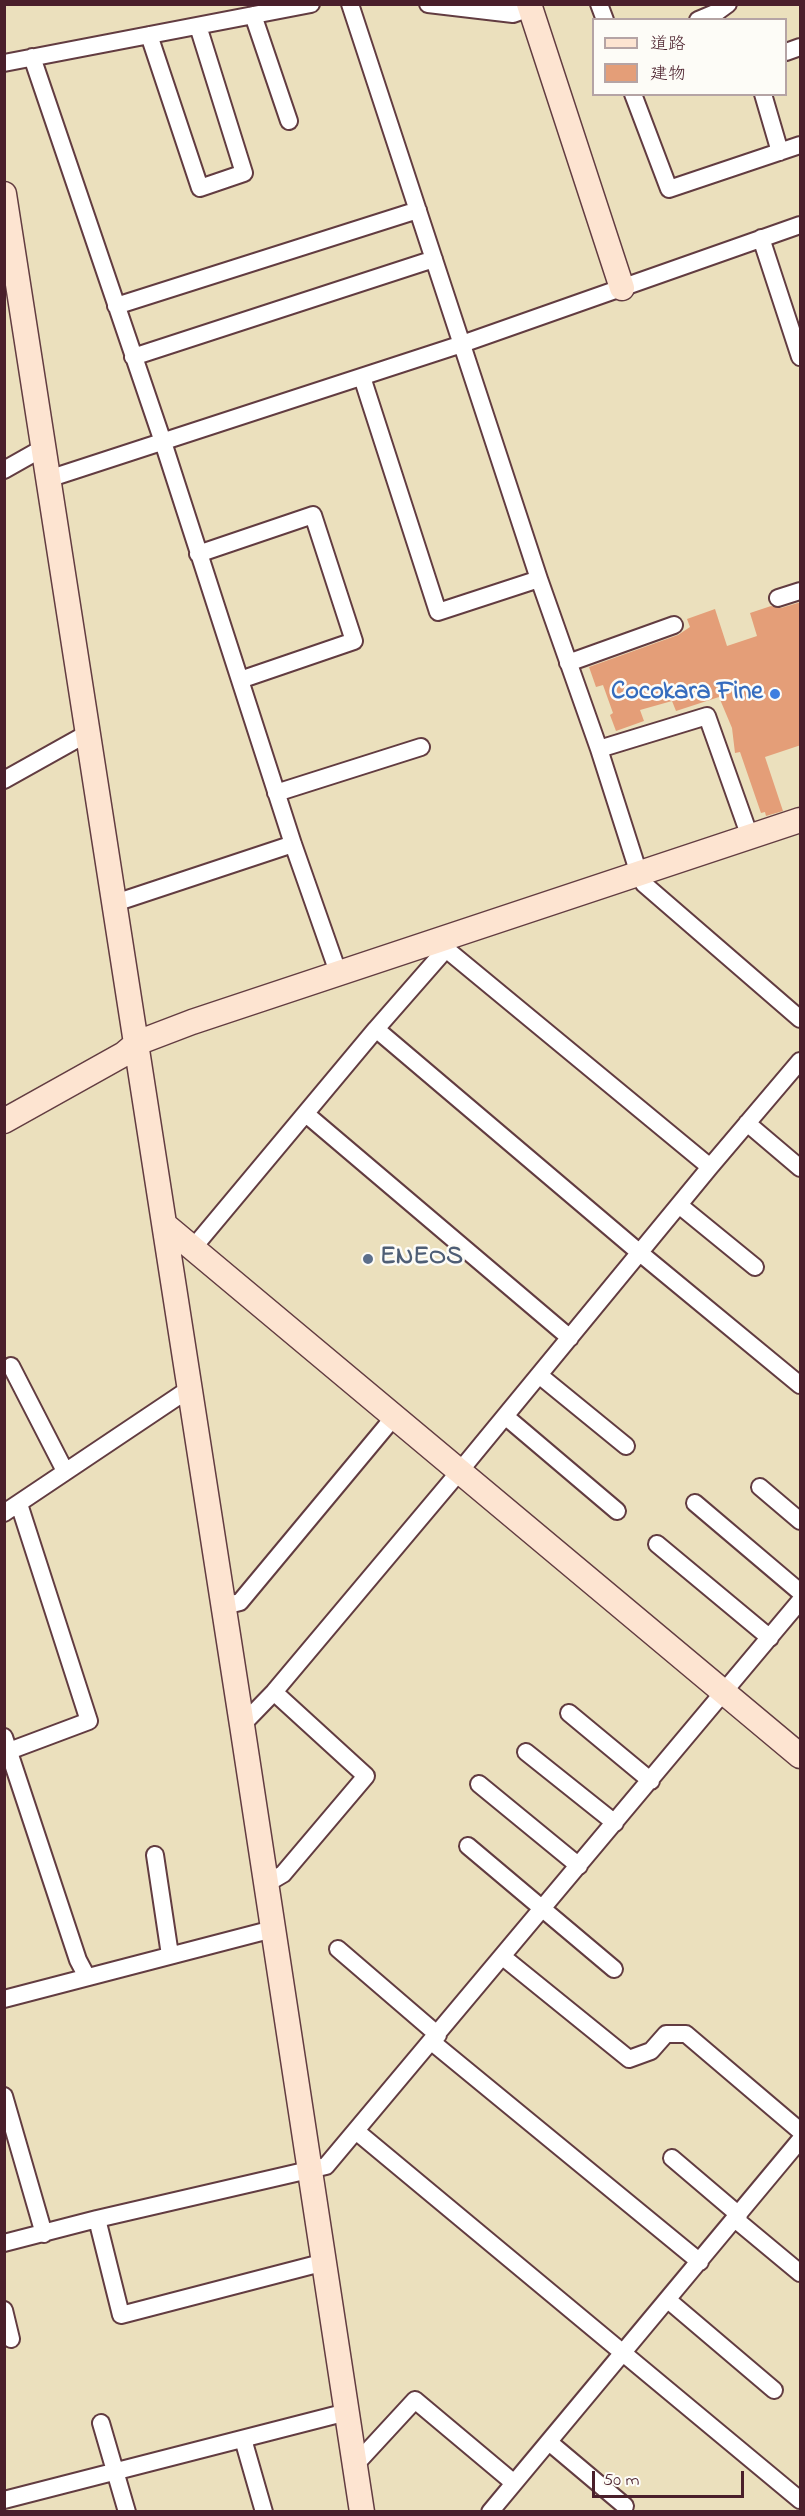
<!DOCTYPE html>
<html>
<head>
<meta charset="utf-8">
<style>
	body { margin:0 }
	#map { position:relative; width:805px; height:2516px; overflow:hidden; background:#ebe0bd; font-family:"Indie Flower","Klee One",sans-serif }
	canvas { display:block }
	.frame { position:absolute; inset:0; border:6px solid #4a1f2b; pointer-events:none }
	.legend { position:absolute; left:592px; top:18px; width:195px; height:78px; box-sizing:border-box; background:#fdfcf7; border:2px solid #b5a4a5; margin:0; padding:8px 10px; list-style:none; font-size:18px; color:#4a1f2b }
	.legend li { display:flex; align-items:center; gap:12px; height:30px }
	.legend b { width:30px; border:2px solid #b5a4a5 }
	.scale { position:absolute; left:592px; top:2471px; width:152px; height:27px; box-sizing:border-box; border:3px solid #4a1f2b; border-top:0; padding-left:8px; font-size:18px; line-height:21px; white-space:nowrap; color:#4a1f2b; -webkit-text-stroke:4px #fdfcf7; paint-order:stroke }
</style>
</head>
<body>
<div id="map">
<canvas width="805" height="2516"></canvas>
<div class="frame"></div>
<ul class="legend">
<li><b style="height:8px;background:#fde4d1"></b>道路</li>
<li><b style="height:16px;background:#e49e78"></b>建物</li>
</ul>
<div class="scale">50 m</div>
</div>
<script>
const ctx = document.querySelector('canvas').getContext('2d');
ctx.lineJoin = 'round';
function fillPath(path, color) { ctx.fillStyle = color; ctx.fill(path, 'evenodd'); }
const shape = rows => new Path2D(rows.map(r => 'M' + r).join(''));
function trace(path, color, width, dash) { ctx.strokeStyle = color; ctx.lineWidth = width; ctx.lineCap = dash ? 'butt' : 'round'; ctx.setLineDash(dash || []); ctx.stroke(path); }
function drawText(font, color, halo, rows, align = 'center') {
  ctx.font = font + ' "Indie Flower",sans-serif'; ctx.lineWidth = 5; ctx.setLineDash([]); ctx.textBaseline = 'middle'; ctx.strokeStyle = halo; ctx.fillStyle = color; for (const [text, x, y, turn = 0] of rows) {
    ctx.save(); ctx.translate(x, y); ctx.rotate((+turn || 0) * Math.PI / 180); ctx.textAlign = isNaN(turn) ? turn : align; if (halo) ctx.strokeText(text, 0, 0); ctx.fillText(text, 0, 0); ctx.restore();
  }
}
fillPath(shape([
	[801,602,801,745,765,757,783,811,766,816,765,812,761,813,740,752,735,753,732,728,719,697,676,711,672,701,640,710,644,721,616,731,610,715,613,713,603,685,596,687,589,667,678,635,690,627,687,619,715,609,727,646,757,636,750,613,771,606,781,608]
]), '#e49e78');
const street = shape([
	[350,4,539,579,599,749,639,874,644,884,800,1019],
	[428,4,513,14,530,8],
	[599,4,605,20],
	[253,15,289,121],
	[698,20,717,12,728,4],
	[149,35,200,188,244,173,198,26],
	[786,52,800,47],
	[32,57,163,442,293,844,339,975],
	[4,63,311,4],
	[633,94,669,189,800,145],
	[763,94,780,152],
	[761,238,800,357],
	[116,306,418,210],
	[133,357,434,259],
	[362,377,438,612,539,579],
	[4,470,43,448],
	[48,479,462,344,800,225],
	[198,554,313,515,354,641,240,680],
	[778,598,800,591],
	[568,663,674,625],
	[599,749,707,716,750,837],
	[4,780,88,733],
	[276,793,421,747],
	[115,903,293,844],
	[446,949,710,1167],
	[376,1029,640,1253,800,1385],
	[306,1114,570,1338],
	[747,1123,800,1168],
	[679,1205,755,1267],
	[193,1248,376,1029,446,949,444,939],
	[11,1366,65,1471],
	[539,1375,626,1446],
	[505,1416,617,1511],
	[760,1487,800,1521],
	[695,1503,800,1592],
	[4,1513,189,1389],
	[657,1544,770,1638],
	[224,1606,240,1602,394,1417],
	[569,1713,651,1781],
	[242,1725,274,1692,459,1472,710,1167,800,1061],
	[4,1737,78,1960,87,1977],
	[9,1751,89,1721,19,1504],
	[526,1752,615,1823],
	[479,1784,579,1866],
	[468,1846,614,1969],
	[155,1855,170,1955],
	[266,1884,283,1874,366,1776,274,1692],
	[338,1949,438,2035],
	[503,1957,629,2059,651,2051,666,2034,686,2034,800,2131],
	[4,1999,273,1929],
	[432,2042,700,2262],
	[4,2096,44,2234],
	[356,2131,800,2500],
	[672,2158,739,2215],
	[97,2219,121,2315,325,2262],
	[735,2219,800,2273],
	[4,2243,97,2219,326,2166,800,1601],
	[668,2300,774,2390],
	[4,2310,11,2339],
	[101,2423,127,2512],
	[243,2439,264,2512],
	[549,2442,625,2506],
	[355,2465,415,2400,514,2483],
	[4,2500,347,2412],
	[490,2512,800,2140]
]);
const secondary = shape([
	[529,4,622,288],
	[4,194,242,1725,362,2512],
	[4,1121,124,1054,137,1043,192,1022,800,820],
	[165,1225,800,1756]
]);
trace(street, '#623c41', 20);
trace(secondary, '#623c41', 27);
trace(street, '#fff', 16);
trace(secondary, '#fde4d1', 24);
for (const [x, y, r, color] of [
	[775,694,6,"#3f7fe0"],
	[368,1259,6,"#5c6f8a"]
]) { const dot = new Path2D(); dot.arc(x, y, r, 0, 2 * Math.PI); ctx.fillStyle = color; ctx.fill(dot); trace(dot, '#fdfcf7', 2); }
drawText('bold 26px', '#366cbe', '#fdfcf7', [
	["Cocokara Fine",763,694]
], 'right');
drawText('bold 26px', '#4e5e75', '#fdfcf7', [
	["ENEOS",380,1259]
], 'left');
</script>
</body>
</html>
